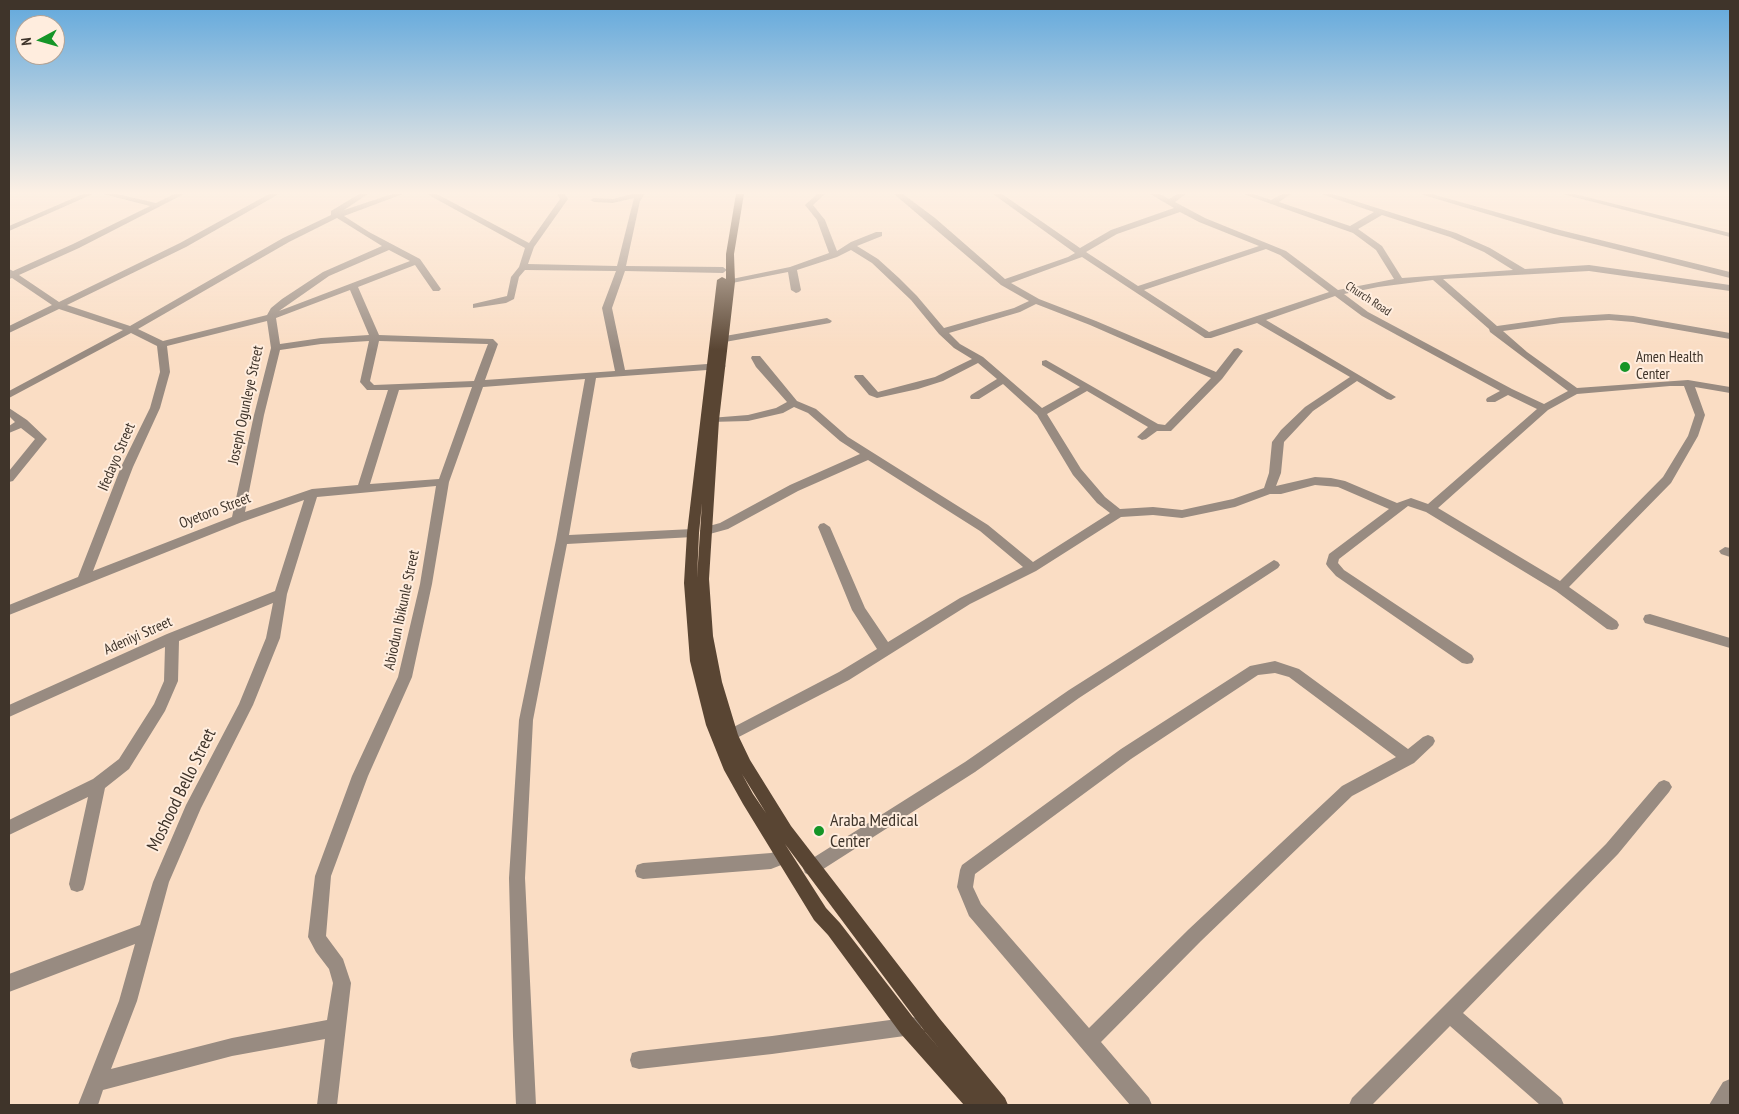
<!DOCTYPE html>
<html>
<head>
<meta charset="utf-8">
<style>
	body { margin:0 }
	#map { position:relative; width:1739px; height:1114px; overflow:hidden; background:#faddc4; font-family:"PT Sans Narrow",sans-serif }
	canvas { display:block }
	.frame { position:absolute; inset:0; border:10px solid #3f342a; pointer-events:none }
	.north { position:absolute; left:15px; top:15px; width:50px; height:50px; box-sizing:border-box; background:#ffedde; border:1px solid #b2a396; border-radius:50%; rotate:264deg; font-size:14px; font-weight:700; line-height:20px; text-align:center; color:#3f342a }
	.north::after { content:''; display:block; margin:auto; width:18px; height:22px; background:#159527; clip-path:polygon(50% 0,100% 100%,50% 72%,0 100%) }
</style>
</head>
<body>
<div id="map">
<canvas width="1739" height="1114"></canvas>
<div class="frame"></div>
<div class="north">N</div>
</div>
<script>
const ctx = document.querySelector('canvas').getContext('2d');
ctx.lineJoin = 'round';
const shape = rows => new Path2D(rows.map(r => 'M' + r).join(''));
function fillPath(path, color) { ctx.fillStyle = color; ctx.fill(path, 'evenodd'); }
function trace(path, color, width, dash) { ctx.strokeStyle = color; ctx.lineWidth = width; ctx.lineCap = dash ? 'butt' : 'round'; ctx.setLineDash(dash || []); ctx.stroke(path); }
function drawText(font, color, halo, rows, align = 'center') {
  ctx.font = font + ' "PT Sans Narrow",sans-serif'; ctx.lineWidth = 4; ctx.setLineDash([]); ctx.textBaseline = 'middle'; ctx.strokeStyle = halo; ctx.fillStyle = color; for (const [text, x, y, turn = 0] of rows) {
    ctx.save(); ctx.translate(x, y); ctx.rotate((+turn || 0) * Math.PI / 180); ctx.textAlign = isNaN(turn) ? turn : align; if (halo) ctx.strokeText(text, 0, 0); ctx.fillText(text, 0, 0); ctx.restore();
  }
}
fillPath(shape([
	[83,194,93,194,9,231,9,226,83,194],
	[103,194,117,194,156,203,174,194,184,194,79,248,19,275,59,302,180,243,269,194,279,194,186,247,67,305,130,326,283,238,331,215,331,211,359,194,368,194,344,210,392,194,403,194,344,216,369,232,420,259,441,289,439,291,433,291,415,265,358,287,379,335,493,339,498,344,485,380,615,371,602,308,616,271,525,270,519,277,514,299,506,303,473,308,473,304,507,296,511,277,519,267,525,248,427,194,437,194,529,243,560,199,557,194,565,194,568,199,534,247,528,264,617,266,634,198,613,203,594,202,590,200,594,198,613,199,632,194,645,194,640,201,626,266,723,267,727,270,723,273,625,271,612,308,625,370,721,363,726,366,721,369,596,378,569,535,693,529,699,533,693,537,567,544,533,720,525,878,536,1105,516,1105,513,1036,509,878,519,720,556,540,585,379,483,387,449,482,432,584,412,677,368,776,331,876,326,936,343,959,351,983,337,1105,317,1105,325,1039,232,1056,103,1090,98,1105,78,1105,119,1001,135,944,9,992,9,974,140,925,153,882,186,805,239,704,266,638,273,603,179,641,178,681,165,711,129,769,105,788,85,884,83,890,77,892,71,890,69,884,88,797,9,835,9,820,93,779,119,759,154,704,164,681,165,647,9,717,9,705,167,634,275,591,304,500,242,522,9,615,9,605,78,577,121,467,150,408,160,372,157,346,131,333,9,398,9,391,123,330,59,309,9,333,9,326,52,305,12,278,9,279,9,269,13,271,73,244,150,206,103,194],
	[337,218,382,246,323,272,282,299,271,308,267,315,163,341,138,329,289,242,337,218],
	[389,250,410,261,279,311,329,276,389,250],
	[350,290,369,335,321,338,280,344,276,318,350,290],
	[267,321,271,348,254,415,232,517,93,571,133,467,160,408,170,372,167,346,267,321],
	[369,341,360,382,367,390,388,390,358,485,312,489,245,512,264,415,280,350,321,344,369,341],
	[379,341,487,344,488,344,474,381,374,385,370,381,379,341],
	[472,387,439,479,370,484,399,390,472,387],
	[436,486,420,584,398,677,352,776,315,876,308,937,316,952,329,969,333,983,327,1020,232,1038,111,1069,137,1001,169,882,201,808,253,705,280,638,287,594,317,497,436,486],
	[817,194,825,194,813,205,825,220,837,251,851,242,876,232,882,232,882,236,857,246,878,259,899,278,917,296,944,328,1014,308,1029,301,1001,285,894,194,903,194,935,218,1005,279,1068,257,1075,253,993,194,1002,194,1080,248,1111,230,1174,208,1150,194,1160,194,1169,199,1177,194,1186,194,1175,202,1205,218,1286,251,1338,290,1394,279,1376,250,1353,233,1243,194,1254,194,1271,200,1282,194,1291,194,1279,202,1350,226,1374,212,1321,194,1333,194,1456,233,1490,248,1525,269,1589,265,1730,285,1730,291,1589,271,1443,279,1497,326,1561,317,1609,314,1633,316,1730,333,1730,339,1633,322,1609,320,1561,323,1503,331,1527,352,1577,388,1688,380,1730,387,1730,393,1695,387,1705,415,1698,436,1671,483,1569,587,1617,621,1619,625,1617,629,1612,630,1607,629,1556,591,1426,512,1408,506,1339,559,1338,563,1344,570,1472,655,1474,659,1472,663,1467,664,1462,663,1336,576,1328,567,1326,564,1329,554,1389,509,1338,487,1315,485,1281,494,1270,494,1235,507,1182,518,1153,515,1121,517,1036,571,970,604,849,680,731,741,726,739,724,735,726,731,839,672,877,649,852,610,818,527,820,524,824,523,830,527,865,608,888,642,960,598,1023,567,980,531,868,460,798,491,728,529,706,535,702,534,700,531,702,528,720,523,790,485,860,454,840,441,808,413,794,407,783,413,748,421,710,422,709,420,710,418,748,415,776,408,787,402,756,367,751,358,752,356,760,356,797,401,816,409,848,437,988,525,1033,562,1110,513,1097,503,1073,475,1037,415,1003,384,979,399,971,399,970,397,971,395,997,379,978,363,943,381,918,389,877,398,869,395,854,377,855,375,863,375,878,392,935,377,972,359,954,348,939,334,911,300,872,263,851,250,837,257,797,270,801,290,799,292,796,293,791,290,788,272,727,284,727,280,790,267,829,253,817,220,805,205,817,194],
	[1180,212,1199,222,1259,246,1138,286,1086,252,1117,234,1180,212],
	[1382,215,1450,237,1484,252,1513,270,1402,278,1382,246,1358,229,1382,215],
	[1266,249,1280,255,1329,292,1209,332,1144,290,1266,249],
	[1082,257,1205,338,1211,338,1257,323,1350,377,1305,407,1281,430,1272,442,1269,473,1264,488,1233,499,1182,510,1153,507,1120,509,1105,497,1081,469,1047,414,1087,391,1148,427,1137,437,1142,440,1146,439,1157,431,1171,431,1222,379,1243,351,1238,348,1234,349,1216,372,1096,321,1039,299,1011,283,1082,257],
	[1433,280,1489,329,1490,332,1568,391,1544,404,1512,389,1368,312,1344,294,1378,287,1433,280],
	[1335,296,1362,316,1500,391,1487,398,1486,400,1487,402,1495,402,1508,395,1537,409,1428,504,1411,498,1397,503,1345,481,1331,478,1315,477,1276,486,1281,473,1284,442,1313,411,1357,381,1387,399,1391,400,1396,397,1266,320,1335,296],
	[1036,304,1090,325,1211,378,1165,425,1158,424,1046,360,1042,361,1042,365,1080,387,1042,408,983,357,960,344,949,333,1020,312,1036,304],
	[1670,386,1684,386,1695,415,1688,436,1663,477,1560,581,1438,508,1548,410,1577,394,1670,386],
	[1420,194,1432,194,1560,230,1730,272,1730,278,1554,234,1420,194],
	[1562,194,1575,194,1730,233,1730,237,1562,194],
	[827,318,832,321,830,323,725,342,720,339,725,336,827,318],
	[9,408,27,420,47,439,13,481,9,482,9,471,35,439,21,428,9,433,9,426,15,422,9,416,9,408],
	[1725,547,1730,548,1730,557,1721,554,1719,551,1725,547],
	[1274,560,1278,562,1280,565,1278,568,1079,698,975,772,817,873,811,876,805,873,803,868,805,863,965,762,1069,690,1274,560],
	[1650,614,1730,638,1730,648,1645,623,1643,619,1645,615,1650,614],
	[1275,661,1299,669,1408,749,1423,737,1428,735,1433,737,1435,741,1433,745,1414,763,1352,796,1201,941,1101,1042,1149,1098,1152,1105,1130,1105,969,916,957,887,960,870,962,865,1121,749,1250,666,1275,661],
	[1275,673,1289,677,1396,757,1342,786,1189,929,1089,1028,981,904,973,887,975,874,1131,759,1258,675,1275,673],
	[1664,780,1669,782,1672,787,1669,792,1618,854,1463,1013,1561,1098,1564,1105,1540,1105,1450,1026,1372,1105,1349,1105,1352,1098,1606,844,1659,782,1664,780],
	[783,849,789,852,791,857,789,862,771,869,643,879,637,877,635,871,637,865,643,863,771,853,783,849],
	[912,1017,919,1019,921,1026,919,1033,912,1035,772,1054,639,1069,632,1067,630,1060,632,1053,639,1051,772,1036,912,1017],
	[1730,1079,1730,1105,1709,1105,1723,1082,1730,1079]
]), '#988b81');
fillPath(shape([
	[736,194,744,194,734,254,735,282,719,420,709,579,713,636,722,682,738,735,750,760,791,826,940,1019,1005,1098,1008,1105,964,1105,901,1034,828,935,814,920,743,804,724,770,706,725,690,661,684,583,687,533,717,280,722,277,726,279,726,254,736,194],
	[702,503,697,578,699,533,702,503],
	[742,774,766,813,753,794,742,774],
	[785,844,926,1033,940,1049,915,1020,840,923,826,908,785,844]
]), '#594533');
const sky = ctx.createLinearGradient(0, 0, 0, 350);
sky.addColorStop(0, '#61a8dc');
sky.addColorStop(0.55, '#fdf0e4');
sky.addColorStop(1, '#fdf0e400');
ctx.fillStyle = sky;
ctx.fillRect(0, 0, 1739, 350);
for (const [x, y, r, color] of [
	[1625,367,6,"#159527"],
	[819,831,6,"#159527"]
]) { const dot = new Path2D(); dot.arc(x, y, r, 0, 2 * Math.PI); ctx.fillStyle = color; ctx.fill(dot); trace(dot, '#ffedde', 2); }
drawText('12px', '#3f342a', '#ffedde', [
	["Church Road",1368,299,33]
]);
drawText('15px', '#3f342a', '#ffedde', [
	["Amen Health",1636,358],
	["Center",1636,375]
], 'left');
drawText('15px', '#3f342a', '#ffedde', [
	["Joseph Ogunleye Street",246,405,-78],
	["Ifedayo Street",117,457,-67],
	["Oyetoro Street",215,511,-21],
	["Abiodun Ibikunle Street",402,610,-78],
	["Adeniyi Street",138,636,-24]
]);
drawText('18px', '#3f342a', '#ffedde', [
	["Moshood Bello Street",182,790,-64]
]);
drawText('18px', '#3f342a', '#ffedde', [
	["Araba Medical",830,821],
	["Center",830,842]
], 'left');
</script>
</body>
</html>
